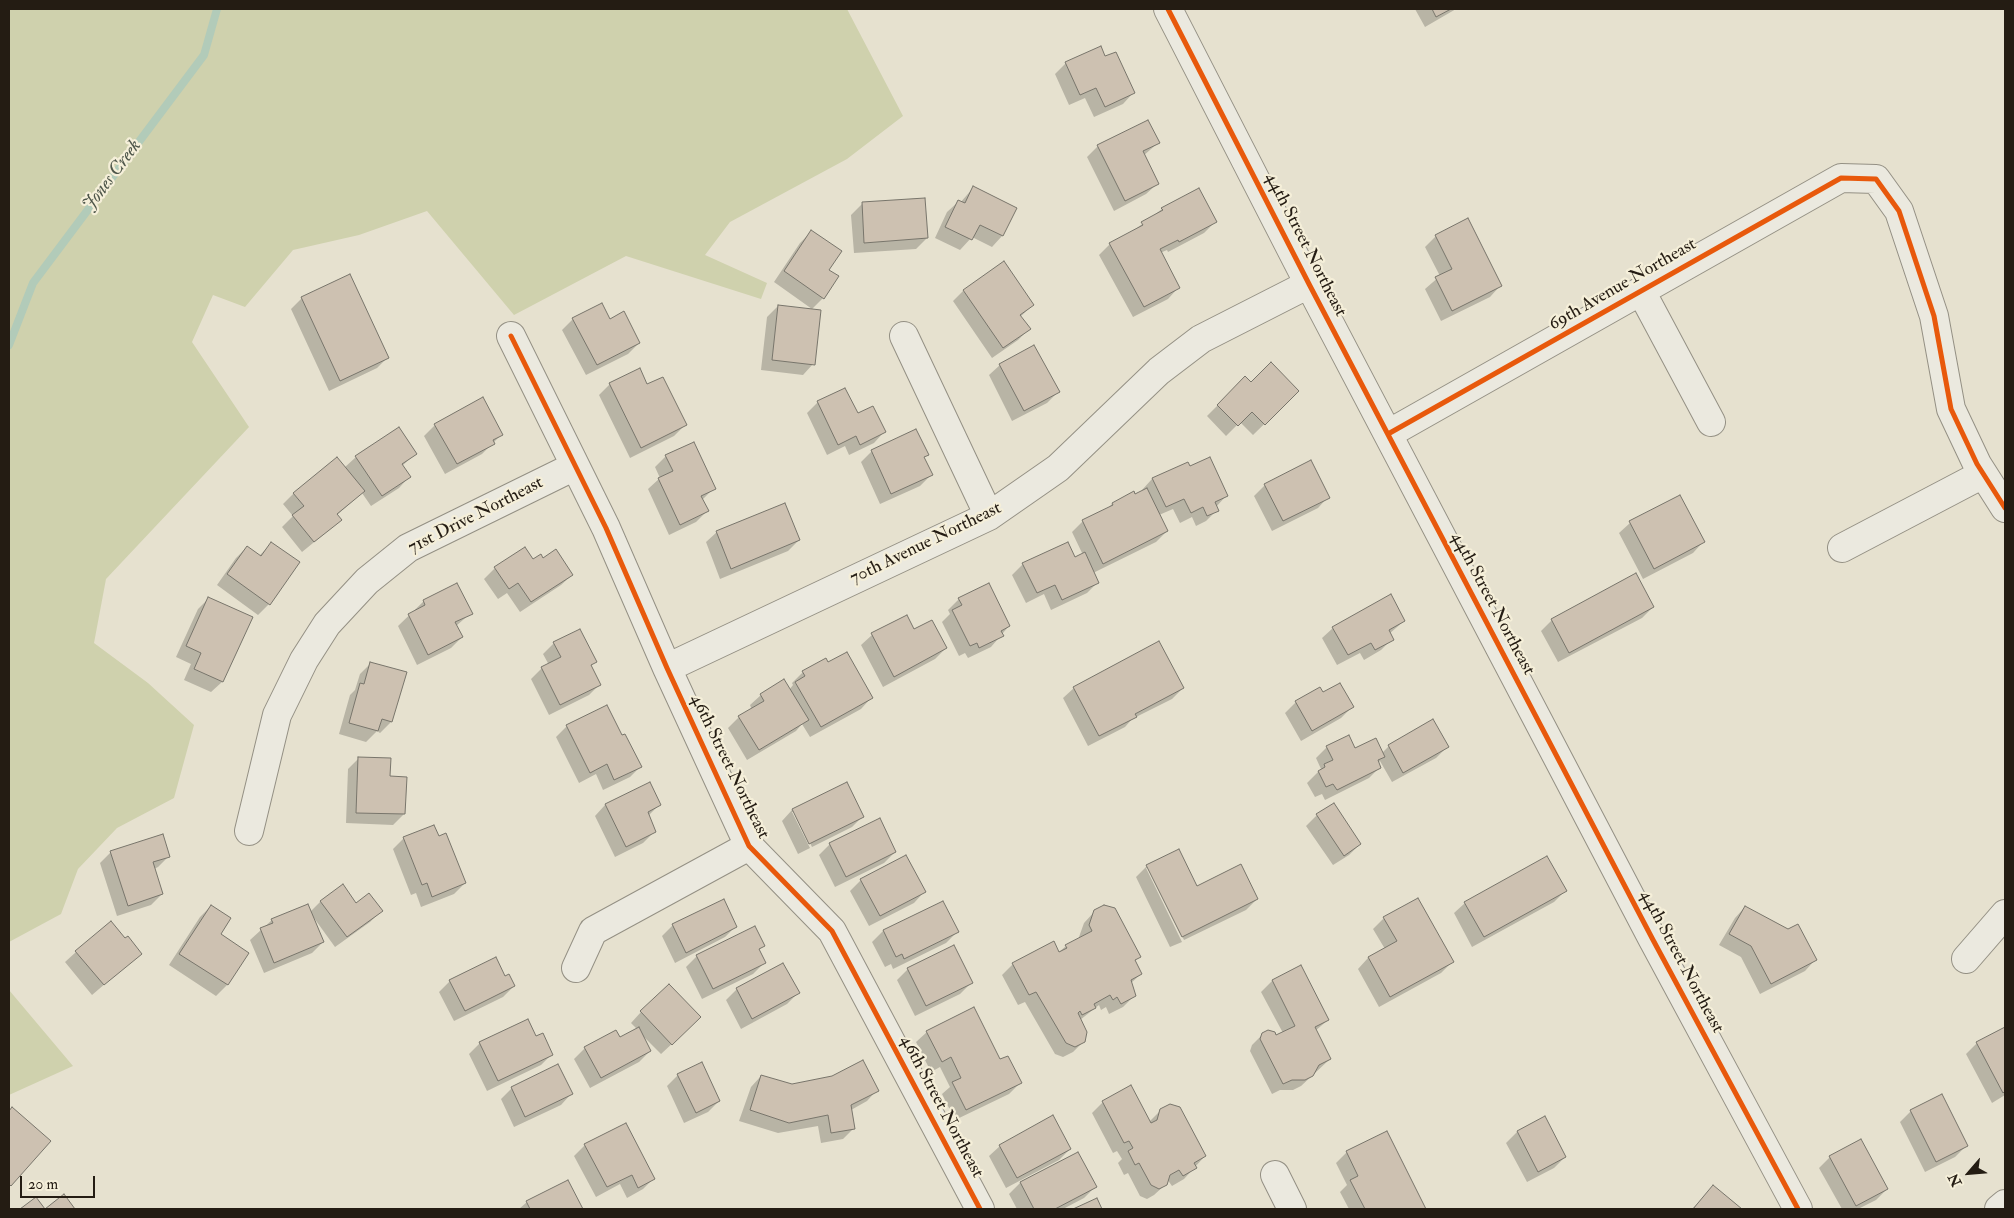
<!DOCTYPE html>
<html>
<head>
<meta charset="utf-8">
<style>
	body { margin:0 }
	#map { position:relative; width:2014px; height:1218px; overflow:hidden; background:#e6e1cf; font-family:"IM FELL Double Pica",serif }
	canvas { display:block }
	.frame { position:absolute; inset:0; border:10px solid #241c13; pointer-events:none }
	.north { position:absolute; left:1944px; top:1148px; width:50px; height:50px; -webkit-text-stroke:4px #f5efd9; paint-order:stroke; rotate:243deg; font-size:14px; font-weight:700; line-height:20px; text-align:center; color:#241c13 }
	.north::after { content:''; display:block; margin:auto; width:18px; height:22px; background:#241c13; clip-path:polygon(50% 0,100% 100%,50% 72%,0 100%) }
	.scale { position:absolute; left:20px; top:1176px; width:75px; height:22px; box-sizing:border-box; border:2px solid #241c13; border-top:0; padding-left:6px; font-size:15px; line-height:18px; white-space:nowrap; color:#241c13; -webkit-text-stroke:4px #f5efd9; paint-order:stroke }
</style>
</head>
<body>
<div id="map">
<canvas width="2014" height="1218"></canvas>
<div class="frame"></div>
<div class="north">N</div>
<div class="scale">20 m</div>
</div>
<script>
const ctx = document.querySelector('canvas').getContext('2d');
ctx.lineJoin = 'round';
function fillPath(path, color) { ctx.fillStyle = color; ctx.fill(path, 'evenodd'); }
const shape = rows => new Path2D(rows.map(r => 'M' + r).join(''));
function trace(path, color, width, dash) { ctx.strokeStyle = color; ctx.lineWidth = width; ctx.lineCap = dash ? 'butt' : 'round'; ctx.setLineDash(dash || []); ctx.stroke(path); }
function drawText(font, color, halo, rows, align = 'center') {
  ctx.font = font + ' "IM FELL Double Pica",serif'; ctx.lineWidth = 4.5; ctx.setLineDash([]); ctx.textBaseline = 'middle'; ctx.strokeStyle = halo; ctx.fillStyle = color; for (const [text, x, y, turn = 0] of rows) {
    ctx.save(); ctx.translate(x, y); ctx.rotate((+turn || 0) * Math.PI / 180); ctx.textAlign = isNaN(turn) ? turn : align; if (halo) ctx.strokeText(text, 0, 0); ctx.fillText(text, 0, 0); ctx.restore();
  }
}
fillPath(shape([
	[9,9,847,9,903,116,847,159,730,222,705,255,767,283,761,299,626,256,514,315,427,211,359,235,293,250,245,307,213,295,192,342,249,427,106,579,94,643,148,683,194,725,174,798,117,828,78,869,61,914,9,942],
	[9,990,73,1066,9,1095]
]), '#cfd1ad');
fillPath(shape([
	[1415,9,1456,9,1425,27],
	[1066,63,1133,93,1123,104,1094,117,1085,98,1069,105,1055,74],
	[1158,143,1143,156,1157,184,1146,194,1114,211,1087,157,1098,146],
	[973,188,1016,208,1002,236,992,247,972,237,960,250,935,238,947,212,958,202,960,203],
	[862,204,927,238,916,249,854,253,851,215],
	[1162,209,1215,222,1204,233,1168,252,1167,250,1160,253,1178,288,1168,299,1133,317,1099,255,1110,244,1133,231],
	[811,232,827,270,823,298,812,309,774,282,800,243],
	[1436,236,1500,286,1490,297,1441,321,1425,289,1440,276,1425,247],
	[350,276,388,357,377,368,329,391,291,309,302,298],
	[963,291,1033,305,1020,317,1029,329,1018,340,992,358,953,301],
	[778,306,813,364,803,375,761,370,767,317],
	[573,319,609,320,639,343,628,354,586,375,562,330],
	[1000,365,1058,392,1047,403,1012,421,989,375],
	[1245,378,1251,383,1298,391,1253,435,1240,422,1226,436,1207,416],
	[610,384,685,425,674,436,630,458,599,395],
	[845,389,857,415,884,432,874,443,849,455,845,446,827,455,807,413,818,402],
	[435,425,502,434,482,454,445,474,424,436],
	[872,451,927,454,923,458,931,475,920,486,880,504,861,462],
	[415,454,402,466,409,477,399,488,371,506,362,493,337,515,340,520,329,530,302,552,282,527,293,516,283,504,294,493,344,468,356,457],
	[666,456,714,488,702,500,707,511,696,522,669,535,648,489,660,478,655,467],
	[1187,463,1189,468,1226,496,1216,507,1217,510,1206,521,1196,526,1192,517,1180,523,1173,509,1159,515,1167,531,1156,542,1093,573,1098,582,1087,593,1051,610,1044,594,1026,603,1012,575,1023,564,1074,559,1083,555,1072,532,1083,521,1106,510,1112,504,1142,492,1142,490,1152,479],
	[1265,485,1328,497,1318,508,1272,531,1254,496],
	[1630,523,1703,542,1693,553,1643,579,1619,533],
	[717,532,799,540,788,551,720,579,706,542],
	[271,544,269,604,258,615,217,585,236,558,247,547,259,556],
	[543,559,572,575,561,585,520,612,507,593,498,599,484,579,495,568],
	[208,599,222,682,211,692,184,680,191,664,176,657,198,609],
	[959,599,1009,626,991,647,968,658,965,653,959,656,942,622,950,614,948,610],
	[424,601,471,613,456,626,462,637,451,648,417,665,398,626],
	[1653,607,1642,618,1558,662,1541,631,1552,620],
	[906,616,914,631,946,648,935,659,883,687,861,645,872,635],
	[1404,621,1389,634,1392,639,1381,650,1364,660,1360,653,1337,665,1322,638,1333,628],
	[554,643,595,662,591,666,600,684,589,695,549,715,531,679,542,668,549,665,543,654],
	[371,663,391,722,380,733,377,731,366,742,339,734,350,695,355,690,360,674],
	[828,664,871,698,861,709,810,737,802,724,796,731,747,760,728,728,739,717,752,710,750,705,761,695,789,690,793,685,792,683,803,672],
	[1074,688,1183,688,1172,699,1132,719,1125,727,1088,746,1063,698],
	[1322,694,1352,707,1341,718,1301,741,1285,713,1296,702],
	[607,707,622,737,640,767,630,777,603,790,596,774,579,783,556,737,567,726],
	[1389,746,1447,747,1436,758,1392,782,1380,761,1378,763,1380,767,1369,778,1325,800,1322,794,1315,797,1307,783,1321,769,1316,758,1327,747,1382,753],
	[359,758,388,777,404,814,393,825,346,823,348,769],
	[846,783,863,816,852,827,812,847,795,812,792,812,810,848,798,854,782,821,792,810],
	[649,784,659,805,648,816,654,832,643,843,615,857,595,816,605,805],
	[1317,815,1360,844,1349,855,1333,865,1306,826],
	[404,838,465,883,454,894,421,907,416,893,411,895,393,849],
	[830,844,895,852,884,863,835,887,819,855],
	[111,852,169,856,158,867,154,869,162,894,151,905,117,916,100,863],
	[1147,866,1197,888,1257,899,1246,910,1184,940,1149,868,1146,868,1182,942,1170,947,1136,877],
	[861,880,924,892,914,903,869,926,850,891],
	[342,886,356,904,381,911,370,922,335,947,314,918,323,942,312,953,264,973,250,940,272,920,310,912,320,902],
	[1565,891,1554,902,1472,947,1454,913,1465,903],
	[942,902,957,932,946,943,893,969,891,964,885,967,872,942,883,931],
	[211,906,219,935,248,953,227,985,216,996,169,965,200,917],
	[1745,907,1815,960,1805,971,1760,994,1741,957,1719,945,1735,918],
	[1095,911,1139,957,1134,962,1141,974,1131,983,1134,996,1123,1007,1109,1014,1106,1007,1101,1010,1099,1005,1080,1020,1084,1041,1073,1052,1063,1057,1055,1054,1025,1002,1018,1005,1002,975,1013,964,1058,953,1066,946,1080,938,1079,937,1084,923],
	[1384,918,1452,962,1441,973,1379,1007,1358,969,1368,958,1385,949,1373,929],
	[673,925,736,926,725,937,675,963,662,936],
	[125,940,141,953,92,995,65,962,76,952],
	[763,946,758,951,764,963,753,974,702,999,686,967,697,956],
	[1300,966,1328,1020,1315,1031,1330,1059,1301,1086,1293,1090,1280,1090,1272,1094,1250,1051,1252,1045,1263,1034,1275,1037,1283,1033,1261,992,1272,981],
	[908,969,971,983,960,994,915,1016,897,980],
	[505,977,514,986,503,997,454,1021,439,992,450,981],
	[737,989,798,993,787,1004,741,1029,726,1000],
	[641,1012,689,1028,661,1054,643,1036,650,1051,639,1062,590,1088,574,1059,585,1048,619,1039,637,1029,631,1023],
	[2005,1028,2005,1095,1992,1103,1966,1054,1977,1043],
	[927,1032,1000,1061,1020,1083,1009,1094,955,1120,942,1094,950,1087,940,1067,931,1072,916,1042],
	[535,1038,552,1054,541,1065,487,1091,469,1054,480,1043],
	[678,1075,719,1101,708,1112,684,1123,667,1086],
	[761,1076,792,1085,877,1090,867,1101,851,1110,854,1128,843,1139,821,1143,818,1126,778,1133,739,1121,751,1087],
	[512,1088,571,1094,561,1105,514,1127,501,1099],
	[1103,1102,1149,1122,1161,1110,1205,1156,1184,1179,1172,1186,1167,1179,1166,1184,1154,1195,1147,1199,1140,1196,1128,1173,1124,1175,1118,1163,1122,1159,1117,1151,1113,1153,1092,1113],
	[12,1109,49,1141,9,1187,9,1112],
	[1911,1111,1966,1146,1955,1157,1925,1172,1900,1122],
	[1545,1118,1565,1157,1554,1168,1527,1182,1506,1143,1517,1132],
	[1386,1132,1424,1209,1349,1209,1340,1192,1347,1185,1336,1163,1347,1152],
	[585,1145,654,1178,643,1189,627,1198,620,1184,596,1197,574,1156],
	[1000,1146,1070,1149,1059,1160,1006,1188,989,1156],
	[1078,1153,1095,1187,1084,1198,1063,1209,1017,1209,1009,1194,1020,1183],
	[1830,1157,1887,1189,1876,1200,1858,1209,1842,1209,1819,1168],
	[567,1182,581,1209,519,1209,527,1202],
	[1713,1187,1740,1209,1692,1209]
]), '#0003');
trace(shape([
	[9,345,33,283,204,55,217,9]
]), '#b2cbb9', 8);
const building = shape([
	[1432,9,1451,9,1436,17,1432,9],
	[1101,46,1105,56,1116,52,1135,93,1105,107,1096,88,1080,95,1065,62,1101,46],
	[1148,120,1160,143,1143,151,1159,184,1125,201,1097,145,1148,120],
	[973,186,1017,208,1003,236,980,225,972,240,945,227,958,200,965,203,973,186],
	[1199,188,1217,222,1179,242,1178,240,1160,249,1180,288,1144,307,1109,243,1143,225,1141,222,1163,210,1161,208,1199,188],
	[925,198,928,238,864,243,862,202,925,198],
	[1468,218,1502,286,1452,311,1435,277,1452,269,1435,235,1468,218],
	[811,230,842,251,829,270,839,276,824,299,784,271,811,230],
	[1004,261,1034,305,1020,315,1031,329,1003,348,963,290,1004,261],
	[350,274,389,358,340,381,301,297,350,274],
	[602,303,610,319,624,311,640,343,597,365,572,318,602,303],
	[778,305,821,310,815,365,772,360,778,305],
	[1034,345,1060,392,1024,411,999,364,1034,345],
	[1271,362,1299,391,1265,425,1252,412,1238,426,1217,405,1245,376,1251,382,1271,362],
	[640,368,647,384,663,377,687,425,641,448,609,383,640,368],
	[845,388,858,413,873,406,886,432,860,445,856,436,838,445,817,401,845,388],
	[483,397,503,435,493,440,495,444,457,464,434,424,483,397],
	[399,427,417,454,402,464,411,477,382,496,355,456,399,427],
	[916,429,929,455,924,457,933,475,891,494,871,450,916,429],
	[694,442,716,489,701,496,709,511,680,525,658,478,673,471,665,455,694,442],
	[337,457,365,491,337,514,342,520,314,542,292,515,304,506,293,493,337,457],
	[1210,457,1228,496,1215,502,1219,511,1207,516,1203,507,1191,513,1184,499,1166,507,1152,478,1188,462,1190,466,1210,457],
	[1311,460,1330,498,1283,521,1264,484,1311,460],
	[1147,488,1168,531,1103,564,1082,520,1113,505,1112,503,1134,491,1135,494,1147,488],
	[1680,495,1705,542,1654,569,1629,521,1680,495],
	[785,503,800,540,731,569,716,531,785,503],
	[271,542,300,562,270,605,227,574,247,546,261,556,271,542],
	[1068,542,1075,557,1085,552,1099,583,1062,600,1055,585,1037,593,1022,563,1068,542],
	[525,547,533,559,541,554,543,558,556,549,573,575,531,602,518,583,509,589,494,567,525,547],
	[1636,573,1654,607,1569,653,1551,619,1636,573],
	[457,583,473,614,455,622,463,637,428,655,408,614,425,605,423,600,457,583],
	[989,583,1010,626,1001,631,1004,636,979,648,977,643,970,646,952,610,962,605,958,598,989,583],
	[1391,594,1405,621,1389,630,1394,640,1375,650,1371,643,1348,655,1332,627,1391,594],
	[208,597,253,617,223,682,194,669,201,653,186,646,208,597],
	[907,615,914,629,932,620,947,648,894,677,871,633,907,615],
	[580,629,597,662,591,665,601,685,560,705,541,667,561,657,553,642,580,629],
	[1159,641,1184,688,1135,714,1137,717,1099,736,1073,687,1159,641],
	[847,652,873,698,821,727,795,682,805,676,802,671,826,658,828,662,847,652],
	[370,662,407,672,392,722,382,719,378,731,349,723,360,683,364,684,370,662],
	[784,679,809,720,759,750,738,716,764,701,760,694,784,679],
	[1340,683,1354,707,1312,731,1295,701,1320,687,1323,692,1340,683],
	[607,705,622,735,625,734,642,767,614,780,607,764,590,773,566,725,607,705],
	[1433,719,1449,747,1403,773,1388,745,1433,719],
	[1349,735,1355,748,1376,738,1385,757,1378,760,1381,768,1337,790,1333,784,1326,787,1318,771,1325,767,1324,764,1333,760,1326,746,1349,735],
	[358,757,391,758,390,776,407,777,405,814,356,813,358,757],
	[650,782,661,805,648,812,656,832,626,847,605,804,650,782],
	[847,782,864,817,809,844,792,809,847,782],
	[1334,803,1361,844,1344,856,1316,814,1334,803],
	[880,818,896,852,846,877,829,843,880,818],
	[434,825,439,836,446,833,466,883,432,897,427,883,422,885,403,837,434,825],
	[163,834,170,857,153,862,163,894,128,906,110,851,163,834],
	[1179,849,1197,886,1241,864,1258,899,1182,937,1146,865,1179,849],
	[906,855,926,892,880,916,860,879,906,855],
	[1547,856,1567,891,1484,937,1464,902,1547,856],
	[343,884,356,903,369,893,383,911,347,937,320,901,343,884],
	[1418,898,1454,962,1390,997,1368,957,1397,941,1383,917,1418,898],
	[724,899,737,927,686,953,672,924,724,899],
	[943,901,959,932,904,959,902,954,896,957,883,930,943,901],
	[308,904,324,942,274,963,260,928,273,923,271,919,308,904],
	[211,905,231,918,221,934,249,953,228,985,179,954,211,905],
	[1104,905,1115,908,1141,957,1135,960,1142,974,1131,980,1136,996,1121,1004,1117,997,1113,1000,1110,995,1094,1004,1096,1008,1082,1015,1080,1011,1078,1013,1087,1032,1085,1042,1075,1047,1066,1043,1036,992,1029,995,1012,963,1054,941,1059,952,1067,948,1065,945,1092,931,1089,925,1094,910,1104,905],
	[1745,906,1788,929,1798,924,1817,960,1771,984,1751,946,1729,934,1745,906],
	[111,921,125,938,128,936,142,954,104,985,75,951,111,921],
	[755,926,765,946,759,949,766,963,713,989,696,955,755,926],
	[954,945,973,983,926,1006,907,968,954,945],
	[496,957,505,976,509,974,515,986,465,1011,449,980,496,957],
	[783,963,800,993,752,1019,736,988,783,963],
	[1301,965,1329,1020,1315,1027,1331,1059,1319,1065,1313,1076,1305,1080,1292,1080,1283,1084,1260,1039,1262,1033,1268,1030,1275,1032,1276,1035,1295,1026,1272,980,1301,965],
	[669,984,701,1017,672,1045,640,1011,669,984],
	[974,1007,1000,1059,1008,1056,1022,1083,966,1110,952,1082,961,1078,951,1057,942,1062,926,1031,974,1007],
	[528,1019,536,1036,543,1033,553,1055,498,1081,479,1042,528,1019],
	[639,1027,651,1051,601,1078,584,1047,616,1030,620,1037,639,1027],
	[2005,1027,2005,1091,2003,1093,1976,1042,2005,1027],
	[863,1060,879,1091,851,1105,855,1129,831,1133,828,1115,789,1123,750,1110,761,1075,792,1084,832,1076,863,1060],
	[702,1062,720,1101,696,1113,677,1074,702,1062],
	[558,1064,573,1094,525,1117,511,1087,558,1064],
	[1131,1085,1151,1123,1157,1120,1160,1109,1170,1104,1180,1107,1206,1156,1194,1163,1197,1168,1183,1176,1179,1170,1170,1175,1167,1185,1159,1189,1151,1185,1139,1163,1135,1165,1128,1151,1133,1148,1129,1141,1124,1143,1102,1101,1131,1085],
	[1942,1094,1968,1146,1936,1162,1910,1110,1942,1094],
	[12,1107,51,1141,11,1186,9,1184,9,1111,12,1107],
	[1053,1115,1071,1149,1017,1178,999,1145,1053,1115],
	[1545,1116,1566,1157,1538,1172,1517,1131,1545,1116],
	[626,1123,655,1179,638,1188,632,1175,607,1187,584,1144,626,1123],
	[1387,1131,1426,1209,1365,1209,1350,1180,1358,1176,1346,1151,1387,1131],
	[1861,1139,1888,1189,1856,1206,1829,1156,1861,1139],
	[1078,1152,1097,1187,1055,1209,1034,1209,1020,1182,1078,1152],
	[568,1180,583,1209,530,1209,526,1201,568,1180],
	[1713,1185,1742,1209,1693,1209,1713,1185],
	[64,1194,75,1209,20,1209,36,1197,45,1209,64,1194],
	[1097,1198,1102,1209,1073,1209,1097,1198]
]);
fillPath(building, '#cdc1b1');
trace(building, '#78756b', 1);
const minor = shape([
	[1168,9,1309,284,1542,728,1652,938,1798,1209],
	[1641,291,1711,422],
	[511,336,606,528,667,668,749,846,832,931,980,1209],
	[904,336,989,516],
	[1388,434,1841,178,1876,179,1899,211,1934,316,1951,409,1977,464,2005,508],
	[1842,548,1983,474],
	[667,668,989,516,1058,468,1159,371,1201,339,1309,284],
	[249,831,277,715,304,660,327,624,367,581,408,548,575,466],
	[1966,959,2005,914],
	[576,968,593,931,749,846],
	[1275,1175,1292,1209],
	[1999,1209,2005,1204]
]);
trace(minor, '#949084', 30);
trace(minor, '#ebe9df', 28);
trace(shape([
	[1168,9,1309,284,1542,728,1652,938,1798,1209],
	[511,336,606,528,667,668,749,846,832,931,980,1209],
	[1388,434,1841,178,1876,179,1899,211,1934,316,1951,409,1977,464,2005,508]
]), '#e8590c', 5);
drawText('18px', '#241c13', '#f5efd9', [
	["44th Street Northeast",1305,245,63],
	["69th Avenue Northeast",1623,285,-30],
	["71st Drive Northeast",476,516,-27],
	["70th Avenue Northeast",926,544,-26],
	["44th Street Northeast",1492,604,62],
	["46th Street Northeast",729,767,64],
	["44th Street Northeast",1681,962,62],
	["46th Street Northeast",941,1107,62]
]);
drawText('italic 19px', '#4e564a', '#f5efd9', [
	["Jones Creek",113,176,-53]
]);
</script>
</body>
</html>
